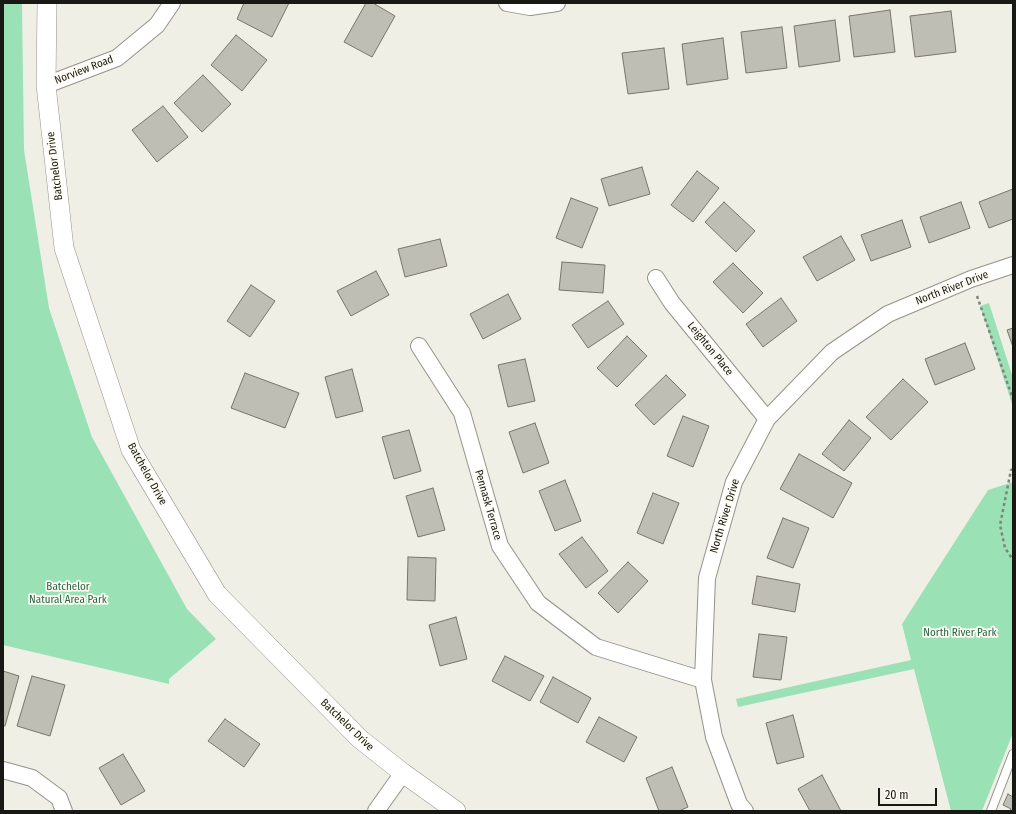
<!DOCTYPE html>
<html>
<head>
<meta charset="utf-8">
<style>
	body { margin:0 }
	#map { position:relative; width:1016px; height:814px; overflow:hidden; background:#f0efe5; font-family:"Fira Sans Condensed",sans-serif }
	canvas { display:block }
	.frame { position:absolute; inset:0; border:4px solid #181814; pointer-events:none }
	.scale { position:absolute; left:878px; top:788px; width:59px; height:18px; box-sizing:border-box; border:2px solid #181814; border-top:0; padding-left:5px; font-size:12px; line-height:14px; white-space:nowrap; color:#181814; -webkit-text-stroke:3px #fefcf3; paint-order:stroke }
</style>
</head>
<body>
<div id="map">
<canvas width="1016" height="814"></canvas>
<div class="frame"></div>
<div class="scale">20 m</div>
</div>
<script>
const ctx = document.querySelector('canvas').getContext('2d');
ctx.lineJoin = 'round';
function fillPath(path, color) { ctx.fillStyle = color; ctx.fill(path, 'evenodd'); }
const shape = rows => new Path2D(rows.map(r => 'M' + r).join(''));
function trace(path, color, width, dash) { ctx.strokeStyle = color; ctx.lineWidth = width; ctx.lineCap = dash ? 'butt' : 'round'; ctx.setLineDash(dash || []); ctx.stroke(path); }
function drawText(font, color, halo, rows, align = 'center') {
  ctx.font = font + ' "Fira Sans Condensed",sans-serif'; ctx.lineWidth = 3.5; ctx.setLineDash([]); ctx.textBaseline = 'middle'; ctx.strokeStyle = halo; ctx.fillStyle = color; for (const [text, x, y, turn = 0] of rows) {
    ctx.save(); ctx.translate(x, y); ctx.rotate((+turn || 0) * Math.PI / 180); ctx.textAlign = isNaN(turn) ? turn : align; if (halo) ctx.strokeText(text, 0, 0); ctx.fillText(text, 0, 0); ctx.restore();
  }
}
fillPath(shape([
	[3,3,22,3,24,150,49,308,92,437,187,609,216,639,169,679,169,684,3,645],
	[989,303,1013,378,1013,407,980,306],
	[1013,482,1013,733,982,811,951,811,914,669,738,707,736,699,911,660,902,624,988,490]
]), '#9be1b6');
const building = shape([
	[244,3,289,3,272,37,237,19,244,3],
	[366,3,373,3,395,16,372,57,344,42,366,3],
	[890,10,895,52,854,57,849,16,890,10],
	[951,11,956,52,915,57,910,16,951,11],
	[835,20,840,61,799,67,794,26,835,20],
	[782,27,787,68,746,73,741,32,782,27],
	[236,35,267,60,242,91,211,65,236,35],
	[723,38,728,79,687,85,682,44,723,38],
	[664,48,669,89,628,94,622,53,664,48],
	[203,75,231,104,202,132,174,103,203,75],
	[163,106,188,137,157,162,132,130,163,106],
	[642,167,650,194,609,206,601,179,642,167],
	[697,171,719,188,693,222,671,205,697,171],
	[1013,189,1013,219,989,228,979,202,1013,189],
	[571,198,598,208,582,248,556,238,571,198],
	[724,202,755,231,736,252,705,222,724,202],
	[961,202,970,228,929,243,920,217,961,202],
	[902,220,911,247,871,261,861,235,902,220],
	[841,236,855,260,817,281,803,257,841,236],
	[440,239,447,266,405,277,398,249,440,239],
	[562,262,605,265,603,293,559,290,562,262],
	[733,263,763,293,743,313,713,282,733,263],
	[376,271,389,295,351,316,337,291,376,271],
	[251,285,275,301,250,337,227,321,251,285],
	[508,294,521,319,483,339,470,314,508,294],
	[781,298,797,321,763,347,746,324,781,298],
	[608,301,624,324,588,348,572,325,608,301],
	[1013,328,1013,347,1007,330,1013,328],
	[627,336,647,356,617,387,597,368,627,336],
	[965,343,975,369,935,385,925,359,965,343],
	[525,359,535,401,508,407,498,365,525,359],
	[352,369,363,411,336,418,325,377,352,369],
	[245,373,299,393,285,428,231,408,245,373],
	[666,375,686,395,654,425,635,405,666,375],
	[903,379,928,402,891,440,866,417,903,379],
	[683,416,709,426,693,467,667,456,683,416],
	[849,420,871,438,844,471,822,454,849,420],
	[535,423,549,463,523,473,509,432,535,423],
	[409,430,421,471,394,479,382,437,409,430],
	[799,454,852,483,833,518,780,489,799,454],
	[565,480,581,521,555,531,539,491,565,480],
	[433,488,445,530,418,537,406,496,433,488],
	[653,493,679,503,663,544,637,533,653,493],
	[783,518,809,528,793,568,767,558,783,518],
	[582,537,608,571,586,588,559,554,582,537],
	[408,557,436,558,435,601,407,600,408,557],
	[628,562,648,581,618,613,598,593,628,562],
	[757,576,800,584,795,612,752,604,757,576],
	[456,617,467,659,440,666,429,625,456,617],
	[759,634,787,637,781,680,753,677,759,634],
	[505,656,544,676,530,701,492,681,505,656],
	[3,671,19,676,5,726,3,726,3,671],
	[32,676,65,685,50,736,17,726,32,676],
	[553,677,591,698,578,723,540,702,553,677],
	[793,715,804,757,777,764,766,723,793,715],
	[599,717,637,737,624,762,586,742,599,717],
	[225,719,260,744,244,767,208,741,225,719],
	[123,754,145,791,121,805,99,768,123,754],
	[672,767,688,807,679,811,659,811,646,778,672,767],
	[822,775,841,811,810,811,798,789,822,775],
	[1008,794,1013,797,1013,811,1010,811,1011,809,1003,805,1008,794]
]);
fillPath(building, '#bfbeb5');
trace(building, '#77756d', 1);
const service = shape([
	[991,811,1013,754]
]);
const minor = shape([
	[507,3,530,7,557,3],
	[46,85,117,58,157,25,172,3],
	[656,278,672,303,767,419],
	[419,346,462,413,500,546,538,603,596,647,703,680],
	[3,770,32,778,59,798,64,811],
	[376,811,403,773],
	[745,811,739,804,714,737,703,680,707,578,734,482,767,419,832,352,888,314,971,279,1013,265]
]);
const tertiary = shape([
	[47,3,46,85,64,248,131,450,217,594,360,739,403,773,456,811]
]);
trace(service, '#94938a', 10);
trace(minor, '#94938a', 18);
trace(tertiary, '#94938a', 20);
trace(shape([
	[977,296,1013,399],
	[1013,469,1011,470,1000,525,1005,548,1013,560]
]), '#82827b', 2.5, [3, 3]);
trace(service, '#fff', 8);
trace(minor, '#fff', 16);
trace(tertiary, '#fff', 19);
drawText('11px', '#181814', '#fefcf3', [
	["Norview Road",84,70,-21],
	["Batchelor Drive",55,166,-97],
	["North River Drive",952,288,-21],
	["Leighton Place",710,349,51],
	["Batchelor Drive",147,474,61],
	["Pennask Terrace",488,505,74],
	["North River Drive",725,516,-73],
	["Batchelor Drive",347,725,44]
]);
drawText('11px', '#286444', '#fefcf3', [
	["Batchelor",68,587],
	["Natural Area Park",68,600],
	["North River Park",960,633]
]);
</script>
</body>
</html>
